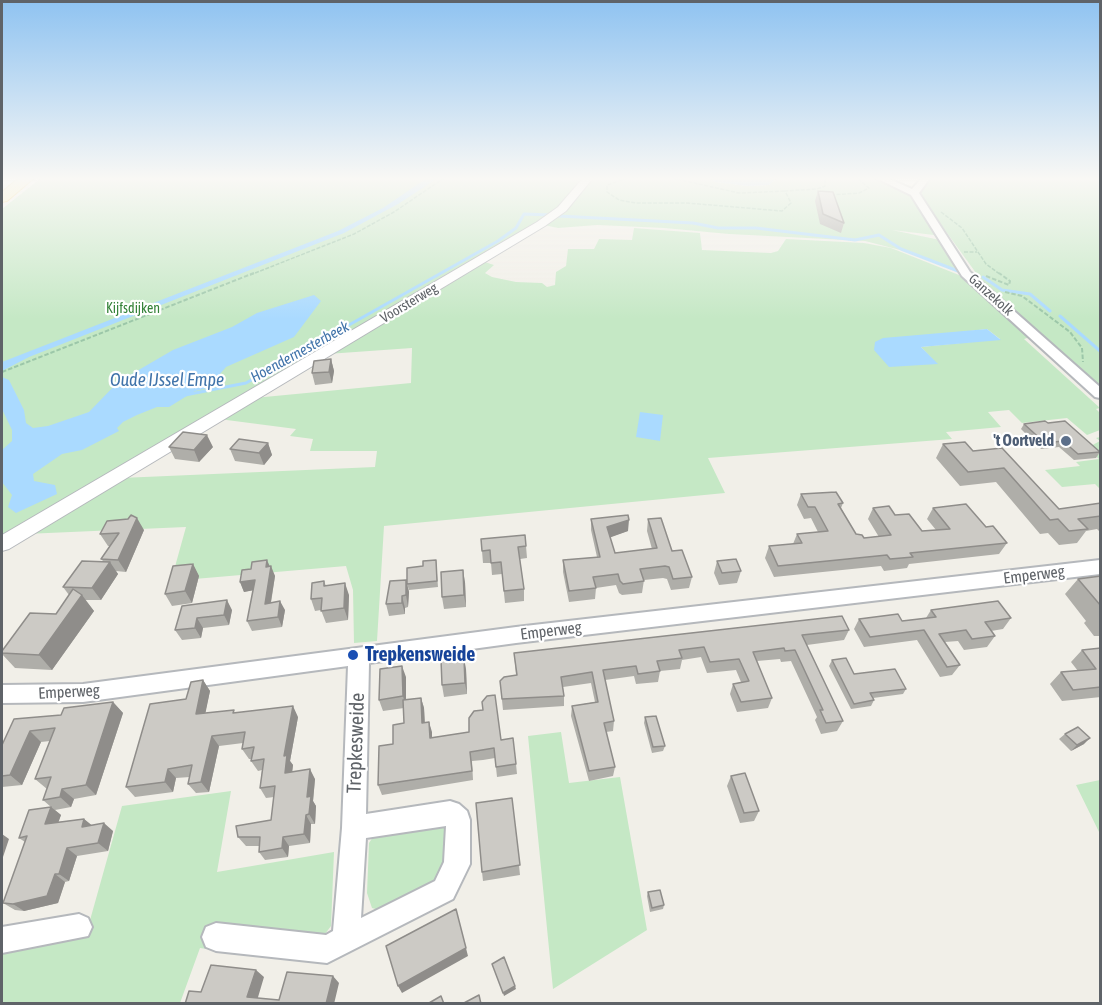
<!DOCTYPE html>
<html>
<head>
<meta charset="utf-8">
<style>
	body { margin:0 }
	#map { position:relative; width:1102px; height:1005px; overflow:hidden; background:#f1efe8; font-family:"Asap Condensed",sans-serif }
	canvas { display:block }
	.frame { position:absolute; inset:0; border:3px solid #5f6368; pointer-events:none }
</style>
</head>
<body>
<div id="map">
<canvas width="1102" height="1005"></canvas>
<div class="frame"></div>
</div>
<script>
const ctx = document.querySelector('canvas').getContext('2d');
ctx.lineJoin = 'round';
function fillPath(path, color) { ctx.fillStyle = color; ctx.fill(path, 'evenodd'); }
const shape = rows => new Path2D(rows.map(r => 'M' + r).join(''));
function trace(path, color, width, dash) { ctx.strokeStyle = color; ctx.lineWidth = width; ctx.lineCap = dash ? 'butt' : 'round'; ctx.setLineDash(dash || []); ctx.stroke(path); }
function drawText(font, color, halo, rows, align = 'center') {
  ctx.font = font + ' "Asap Condensed",sans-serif'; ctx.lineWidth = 4.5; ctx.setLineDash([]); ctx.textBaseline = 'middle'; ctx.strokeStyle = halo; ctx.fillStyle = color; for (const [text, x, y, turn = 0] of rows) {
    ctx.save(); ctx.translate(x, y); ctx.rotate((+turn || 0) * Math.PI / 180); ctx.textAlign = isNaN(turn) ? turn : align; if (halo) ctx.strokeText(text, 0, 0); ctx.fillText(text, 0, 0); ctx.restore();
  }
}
fillPath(shape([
	[41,178,585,178,550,216,2,538,2,209],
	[592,178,710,178,715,182,748,186,769,185,777,178,875,178,909,193,942,236,892,230,945,241,962,273,908,252,865,241,729,234,664,228,597,225,558,228,544,225,571,203],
	[931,178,1100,178,1100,387,984,284,921,197,922,190],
	[634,228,700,233,702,250,771,253,778,251,786,239,864,243,891,248,964,277,1030,337,1024,339,1100,408,1096,409,1100,413,1100,430,1087,435,1067,418,1022,423,1009,410,988,412,1001,427,946,432,952,439,708,458,725,493,384,526,377,641,354,643,353,590,346,566,171,581,186,527,25,534,121,478,375,467,377,451,310,451,313,439,290,436,296,429,219,419,254,398,411,383,412,348,327,354,485,262,494,265,485,273,492,277,516,282,542,283,547,287,555,285,556,272,566,266,568,249,594,249,599,239,632,240],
	[987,329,1000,339,921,347,937,364,874,350,953,333],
	[1100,437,1100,489,1095,484,1062,487,1045,470,1080,466,1076,462,1099,459,1087,448,1100,441,1096,438],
	[561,732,569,783,620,777,647,930,553,989,528,736],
	[1100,780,1100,834,1076,785],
	[231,791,217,872,334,852,331,926,325,934,316,938,214,950,200,948,180,1003,2,1004,2,953,85,938,122,806],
	[447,826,448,868,441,880,379,910,372,908,367,893,369,843,373,837]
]), '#c5e8c5');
fillPath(shape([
	[427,178,438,178,398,204,344,233,29,357,2,371,2,362,338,231,383,208],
	[710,178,777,178,769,185,748,186,715,182],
	[314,295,321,301,294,337,226,367,208,388,195,391,169,407,157,407,137,415,123,422,117,428,119,431,82,450,62,454,33,474,34,481,55,485,57,494,16,513,8,507,12,495,2,482,2,450,12,441,12,430,2,409,2,377,9,380,24,410,26,423,33,428,48,426,89,412,118,382,173,350,232,327,257,313],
	[987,329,1001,340,921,347,938,364,889,367,874,350,875,342,883,338],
	[640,412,663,415,660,441,636,437]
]), '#aadaff');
trace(shape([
	[559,216,693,223,718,228,756,228,855,240,879,235,901,249,958,271],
	[983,277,1002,290,1030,294,1050,311],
	[1060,316,1100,351],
	[185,395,246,383,498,241,516,228,524,214,551,215]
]), '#aadaff', 3);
const minor = shape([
	[876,178,887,178,912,189,922,178,930,178,919,193,970,272,1100,387,1100,398,1095,397,962,276,911,195,876,178],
	[1100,560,1100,574,516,643,369,663,366,814,450,801,459,804,467,811,470,820,470,864,453,899,327,963,216,951,206,947,202,937,206,927,216,923,326,935,333,931,342,828,348,666,83,702,2,703,2,685,83,684,516,627,1100,560],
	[446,826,444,862,435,881,361,918,366,838,446,826],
	[79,914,88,918,92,927,88,936,2,953,2,927,79,914]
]);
const tertiary = shape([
	[583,178,593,178,566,211,545,226,9,549,2,551,2,535,537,222,558,207,583,178]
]);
const primary = shape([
	[19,178,34,178,7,201,2,202,2,192,19,178]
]);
trace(minor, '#b5b8bc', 4);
trace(tertiary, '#b5b8bc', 2);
trace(primary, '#f2c960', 2);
trace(shape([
	[627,178,607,185,607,192,619,200,636,203,687,203,782,211,791,203,785,191,817,189,825,186,825,178],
	[672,178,739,193,785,191],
	[831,195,859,193,869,188,857,178],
	[941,212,962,228,986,264,1001,275],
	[964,252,977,252],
	[250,275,354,234,394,212,444,178]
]), '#9cc7a9', 1.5, [4, 1.5]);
trace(shape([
	[986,276,1009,285,1010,281,999,273],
	[1005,292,1022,296,1070,332,1082,348,1083,362],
	[2,372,254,273]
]), '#9cc7a9', 2, [4.5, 2]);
fillPath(minor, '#fff');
fillPath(tertiary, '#fff');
fillPath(primary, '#fff2af');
fillPath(shape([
	[818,191,844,223,841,233,820,224,815,201],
	[331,359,334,371,332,383,315,385,312,373],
	[1048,423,1100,452,1096,458,1074,460,1059,447,1041,449,1021,429,1024,424],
	[268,443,272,455,264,465,235,461,230,449],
	[943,444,973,451,1002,448,1059,509,1101,503,1101,533,1097,529,1086,531,1077,543,1059,545,1048,533,1040,534,996,482,960,486,936,458],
	[169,447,213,447,199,462,175,459],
	[801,494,843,503,841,508,856,534,864,538,879,537,868,519,873,508,895,515,922,531,936,530,927,519,933,508,986,527,1007,543,999,554,909,564,907,568,884,571,881,566,774,577,765,558,769,546,793,544,797,534,818,532,811,518,804,519,797,505],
	[591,519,628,531,610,537,615,553,652,549,647,531,648,519,692,577,689,588,671,590,667,579,663,578,644,580,642,593,622,595,619,593,616,585,596,588,595,599,569,602,563,572,563,560,597,557,591,530],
	[144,530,126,572,116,571,118,574,101,600,85,600,94,611,52,670,15,668,2,654,2,651,56,614,69,595,63,587,104,562,101,559,110,546,108,546,100,534],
	[481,539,526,546,527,558,520,559,524,589,524,601,505,603,502,574,492,575,491,563,483,563],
	[436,560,438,587,409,590,407,584],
	[717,561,741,571,737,583,719,585,714,573],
	[193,564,199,576,192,603,172,606,165,594],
	[270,567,275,576,271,603,285,610,282,627,252,631,247,621,253,590,244,592,240,582],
	[1101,576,1101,636,1094,636,1084,623,1086,621,1065,594,1078,579],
	[406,580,409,592,408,607,405,608,405,614,389,616,386,604],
	[324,581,326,586,349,595,348,620,326,623,321,610,315,611,311,599],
	[465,582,466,607,444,609,442,597],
	[182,606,232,610,229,625,203,628,201,638,182,640,175,630],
	[931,610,1011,618,1003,629,991,631,995,636,987,647,964,650,958,641,945,642,960,665,952,675,940,677,917,640,864,647,854,629,859,619,902,621,926,618],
	[849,630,844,640,807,645,843,721,837,731,821,734,815,720,817,717,791,661,781,662,780,659,757,661,772,698,768,708,737,712,730,694,733,684,741,682,736,670,707,673,701,657,682,660,680,669,660,671,658,682,636,684,634,676,605,680,614,721,613,731,606,732,615,767,613,776,589,781,571,716,572,706,595,702,591,683,563,687,564,696,564,706,503,710,500,681,516,675,514,653],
	[1101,648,1101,697,1062,701,1050,684,1061,672,1078,671,1071,662,1082,650],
	[832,660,854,674,906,689,903,694,873,698,874,700,871,706,851,709,829,666],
	[466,669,467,694,444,697,442,685],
	[406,677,406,700,421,698,424,708,425,722,429,722,432,737,501,740,516,764,517,774,497,777,495,758,483,760,472,761,473,780,382,795,378,785,393,744,404,723,404,708,383,711,379,700],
	[203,680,210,691,205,713,236,713,298,717,290,761,293,765,292,772,315,779,313,801,316,806,315,824,311,824,310,843,289,846,288,857,265,860,259,852,259,846,246,846,238,837,271,820,274,797,266,798,260,788,262,770,258,771,251,761,252,759,249,759,242,749,243,743,219,746,209,792,196,793,188,784,190,777,176,778,173,792,135,797,126,787,186,699],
	[113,702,123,713,96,795,74,799,71,807,55,810,61,815,58,822,84,819,91,825,113,831,108,851,77,856,69,881,65,882,58,903,24,911,15,910,3,903,25,842,19,838,51,807,43,800,47,789,35,779,50,741,41,742,22,785,2,787,2,745,61,715],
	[645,717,665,746,663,751,652,753,644,723],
	[1065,734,1084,744,1071,751,1059,739],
	[731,776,759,811,754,821,740,823,727,786],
	[512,798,520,875,483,881,482,872],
	[648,892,664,905,663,909,650,912,647,896]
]), '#afaea9');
fillPath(shape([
	[331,359,334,371,332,383,329,372],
	[207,435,213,447,199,462,194,450],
	[268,443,272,455,264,465,259,453],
	[137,518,144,530,126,572,118,560],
	[629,520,628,531,606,539,607,527],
	[267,560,271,569,271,566,275,576,269,613,265,604],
	[110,562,118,574,101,600,92,588],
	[193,564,199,576,192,603,185,591],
	[463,570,465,582,466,607,464,595],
	[255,580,260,589,244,592,240,582],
	[406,580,409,592,408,607,406,595],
	[345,583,349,595,348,620,344,608],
	[82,595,94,611,52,670,39,655],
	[402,596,405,608,405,614,402,603],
	[227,600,232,610,229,625,224,615],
	[280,601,285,610,282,627,278,617],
	[197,618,203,628,201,638,195,628],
	[464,658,466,669,467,694,465,683],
	[402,666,406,677,406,708,403,696],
	[203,680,210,691,203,725,196,714],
	[421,698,424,708,425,733,422,723],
	[113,702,123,713,96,795,86,785],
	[293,706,298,717,290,761,293,765,291,782,285,773,284,756],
	[429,722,432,732,432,748,430,738],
	[30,731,41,742,22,785,10,775],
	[212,736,219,746,209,792,201,782],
	[1090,738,1084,744,1071,751,1077,745],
	[168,769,176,778,173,792,165,782],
	[310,769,315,779,313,801,316,806,315,824,309,814,307,797],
	[62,789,74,799,71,807,60,797],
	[51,807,61,815,55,832,45,824],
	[306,815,311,824,310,843,304,834],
	[84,819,94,827,82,827],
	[104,823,113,831,108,851,98,843],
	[2,834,9,839,2,860],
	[283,837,289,846,288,857,282,848],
	[67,848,77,856,69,881,59,874],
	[55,874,65,882,58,903,24,911,13,904],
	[456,909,468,956,402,993,398,986],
	[256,970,264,977,256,1004,247,997],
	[333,976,339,983,334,1004,326,1004],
	[515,986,516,989,504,996,503,993]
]), '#8f8d8a');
const building = shape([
	[818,191,833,192,844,223,823,214,818,191],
	[331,359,329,372,312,373,314,361,331,359],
	[1045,421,1048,423,1065,421,1100,452,1078,454,1063,441,1045,443,1024,424,1045,421],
	[183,432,207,435,194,450,169,447,183,432],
	[239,439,268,443,259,453,230,449,239,439],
	[965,442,973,451,1002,448,1059,509,1101,503,1101,516,1078,519,1088,529,1069,531,1058,519,1050,520,1004,468,968,472,943,444,965,442],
	[836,492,843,503,838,504,856,534,862,535,864,538,891,535,873,508,889,506,895,515,909,514,922,531,950,529,933,508,966,504,986,527,993,526,1007,543,910,553,913,557,890,559,887,555,778,566,769,546,802,543,797,534,828,531,815,507,808,507,801,494,836,492],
	[131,515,137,518,118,560,101,559,119,533,100,534,107,521,128,519,131,515],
	[628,515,629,520,607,527,615,553,657,548,648,519,661,518,672,551,682,550,692,577,673,579,669,567,665,566,640,569,644,581,623,584,620,581,618,574,593,577,596,588,569,591,563,560,600,557,591,519,628,515],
	[525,535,526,546,518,547,524,589,504,591,501,562,491,563,490,550,482,551,481,539,525,535],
	[736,559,741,571,722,573,717,561,736,559],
	[267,560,266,567,271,566,265,604,280,601,278,617,247,621,255,580,240,582,242,570,251,569,252,562,267,560],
	[436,560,437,581,407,584,407,568,423,566,423,561,436,560],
	[82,561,110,562,92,588,63,587,82,561],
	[193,564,185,591,165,594,173,566,193,564],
	[463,570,464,595,442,597,441,572,463,570],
	[1101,576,1101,606,1078,579,1101,576],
	[406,580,406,595,402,596,402,603,386,604,390,581,406,580],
	[324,581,324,586,345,583,344,608,321,611,322,598,311,599,312,583,324,581],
	[73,589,82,595,39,655,2,653,2,651,30,613,56,614,73,589],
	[227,600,224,615,197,618,195,628,175,630,182,606,227,600],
	[998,601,1011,618,985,622,995,636,972,639,966,630,939,634,960,665,947,667,924,630,870,637,859,619,898,614,902,621,936,617,931,610,998,601],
	[842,616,849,630,802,635,843,721,826,723,820,710,823,710,795,650,785,651,784,648,753,652,772,698,741,702,733,684,749,681,739,659,710,662,704,647,679,650,682,658,657,661,660,671,638,674,636,666,603,670,614,721,604,723,615,767,589,771,572,706,598,702,592,672,561,677,564,696,502,699,500,681,504,677,517,675,514,653,842,616],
	[1101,648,1101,687,1073,690,1061,672,1096,669,1082,650,1101,648],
	[464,658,465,683,442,685,441,660,464,658],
	[846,658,854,674,895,669,906,689,870,693,874,700,854,704,832,660,846,658],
	[402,666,403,696,379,700,380,669,402,666],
	[203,680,196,714,234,710,233,713,293,706,284,756,287,755,285,773,310,769,307,797,311,796,309,814,306,815,304,834,283,837,282,848,259,852,260,837,238,837,236,826,271,820,275,786,260,788,264,759,251,761,254,747,242,749,245,732,212,736,201,782,188,784,192,765,168,769,165,782,126,787,150,704,186,699,191,682,203,680],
	[495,695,501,740,513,738,516,764,496,767,494,748,470,752,472,771,378,785,379,746,393,744,393,725,404,723,403,700,421,698,422,723,429,722,430,738,469,732,469,718,474,711,483,710,482,702,487,696,495,695],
	[113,702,86,785,62,789,60,797,43,800,51,777,35,779,55,728,30,731,10,775,2,776,2,745,14,719,61,715,64,708,113,702],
	[656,716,665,746,653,747,645,717,656,716],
	[1078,727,1090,738,1077,745,1065,734,1078,727],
	[745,773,759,811,744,813,731,776,745,773],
	[512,798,520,865,482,872,476,803,512,798],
	[51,807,45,824,84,819,82,827,104,823,98,843,67,848,59,874,55,874,47,896,13,904,3,903,27,836,19,838,29,810,51,807],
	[660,890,664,905,652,908,648,892,660,890],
	[456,909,466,948,398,986,386,946,456,909],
	[504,957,515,986,503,993,492,964,504,957],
	[211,965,256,970,247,997,279,1000,287,972,333,976,326,1004,185,1004,189,991,201,992,211,965],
	[479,995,481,1004,462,1004,479,995],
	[441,996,444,1004,429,1004,429,1003,441,996]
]);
fillPath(building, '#cccac5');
trace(building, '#8f8d8a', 1.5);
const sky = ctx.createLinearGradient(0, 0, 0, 319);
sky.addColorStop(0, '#8fc3f1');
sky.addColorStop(0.56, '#f9f8f5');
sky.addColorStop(1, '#f9f8f500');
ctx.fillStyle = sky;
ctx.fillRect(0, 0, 1102, 319);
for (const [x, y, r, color] of [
	[1066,441,6,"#5c6f8a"],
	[353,655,6,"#1a4fb4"]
]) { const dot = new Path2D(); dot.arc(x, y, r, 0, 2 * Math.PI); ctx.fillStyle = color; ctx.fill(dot); trace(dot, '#fff', 2); }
drawText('14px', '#5f6368', '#fff', [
	["Ganzekolk",991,295,42],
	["Voorsterweg",409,303,-31]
]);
drawText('14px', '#348238', '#fff', [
	["Kijfsdijken",133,309]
]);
drawText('italic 15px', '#4174aa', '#fff', [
	["Hoendernesterbeek",300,352,-29]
]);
drawText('bold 16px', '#4e5e75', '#fff', [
	["'t Oortveld",1054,441]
], 'right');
drawText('16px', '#5f6368', '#fff', [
	["Emperweg",1034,575,-7],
	["Emperweg",551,631,-7],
	["Emperweg",69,692,-3]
]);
drawText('italic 18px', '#4174aa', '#fff', [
	["Oude IJssel Empe",167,380]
]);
drawText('bold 20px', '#164399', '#fff', [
	["Trepkensweide",365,655]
], 'left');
drawText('20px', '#5f6368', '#fff', [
	["Trepkesweide",356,743,-88]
]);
</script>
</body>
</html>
